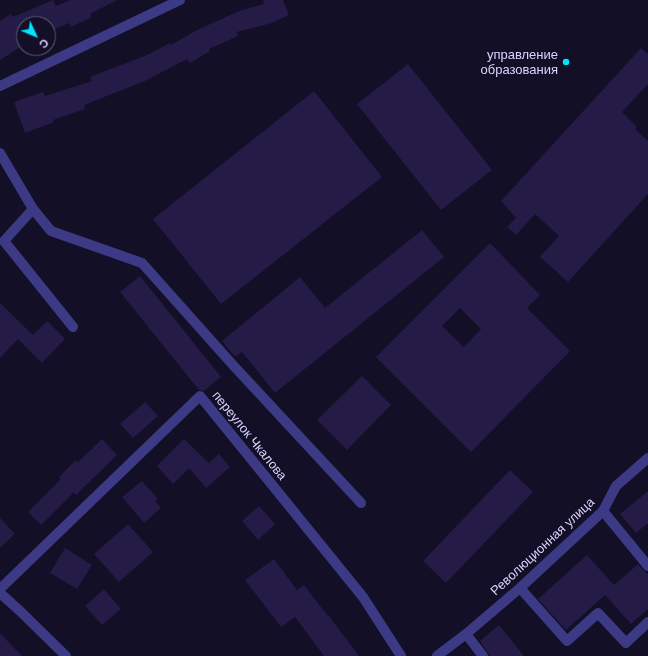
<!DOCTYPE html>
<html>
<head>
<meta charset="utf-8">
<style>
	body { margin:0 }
	#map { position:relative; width:648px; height:656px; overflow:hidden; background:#130f26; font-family:Arial,sans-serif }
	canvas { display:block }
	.north { position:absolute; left:16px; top:16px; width:40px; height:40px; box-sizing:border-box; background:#130f26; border:1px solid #625e7d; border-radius:50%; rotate:134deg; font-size:11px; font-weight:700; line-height:16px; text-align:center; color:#d9d4ff }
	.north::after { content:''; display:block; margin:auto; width:14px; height:18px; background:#00e5ff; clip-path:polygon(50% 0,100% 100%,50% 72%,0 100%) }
</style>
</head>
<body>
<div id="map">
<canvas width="648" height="656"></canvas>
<div class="north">С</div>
</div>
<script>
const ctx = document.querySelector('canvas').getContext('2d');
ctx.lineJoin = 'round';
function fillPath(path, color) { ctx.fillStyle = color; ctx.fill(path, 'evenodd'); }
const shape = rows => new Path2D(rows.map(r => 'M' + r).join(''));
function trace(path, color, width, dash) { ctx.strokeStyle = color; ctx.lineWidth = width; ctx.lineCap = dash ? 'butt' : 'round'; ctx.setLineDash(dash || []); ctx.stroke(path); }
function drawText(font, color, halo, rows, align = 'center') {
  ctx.font = font + ' Arial,sans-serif'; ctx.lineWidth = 3.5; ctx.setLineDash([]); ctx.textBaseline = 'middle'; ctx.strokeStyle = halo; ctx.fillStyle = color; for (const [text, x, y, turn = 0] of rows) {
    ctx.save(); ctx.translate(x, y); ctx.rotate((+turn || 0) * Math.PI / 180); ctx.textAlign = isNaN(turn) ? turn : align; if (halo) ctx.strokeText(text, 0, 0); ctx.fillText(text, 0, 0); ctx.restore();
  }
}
fillPath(shape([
	[53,0,56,6,70,0,117,0,90,14,92,17,71,27,69,23,48,32,48,24,24,24,24,45,0,60,0,21,11,14,13,17],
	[263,0,283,0,289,15,272,23,237,32,238,36,209,49,210,51,190,63,187,59,145,81,84,105,85,109,53,120,54,122,25,133,14,102,43,92,45,96,92,81,90,77,147,55,170,43,171,45,197,30,239,11,264,4],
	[641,48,648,54,648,84,622,112,637,127,635,129,648,141,648,194,568,282,540,257,559,236,535,214,516,235,507,227,516,218,501,201],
	[408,64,492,170,441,210,357,104],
	[314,91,382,177,221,304,153,219],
	[422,230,444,257,275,393,242,352,235,357,222,341,300,277,325,308],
	[490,243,540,295,527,308,570,351,471,452,376,357],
	[460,308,481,329,464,347,442,326],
	[140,276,221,377,204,391,199,390,120,292],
	[0,303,33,335,47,321,65,339,42,363,18,339,0,358],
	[362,376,391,405,347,450,317,420],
	[145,402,158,416,133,438,120,424],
	[102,439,117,455,76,495,74,492,41,525,28,512,61,479,59,477,76,460,78,462],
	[184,439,209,463,219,454,230,467,206,488,189,468,173,484,157,466],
	[510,470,533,492,446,583,423,561],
	[142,481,158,499,155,501,161,508,144,523,122,497],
	[648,491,648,523,636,533,620,514],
	[259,506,275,524,258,540,242,521],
	[0,518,15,534,0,548],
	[128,524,153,552,119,582,94,554],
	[65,548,92,565,77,589,50,573],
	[587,555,614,585,638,564,648,575,648,609,631,624,605,595,566,630,538,599],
	[274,559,297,590,304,585,328,616,329,616,359,656,324,656,295,617,281,627,245,580],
	[104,589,121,609,102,625,85,606],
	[499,625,524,656,490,656,489,655,480,641],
	[0,633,22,656,0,656]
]), '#241b47');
trace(shape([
	[0,86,180,0],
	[0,153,33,209,51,231,142,263,232,364,361,503],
	[33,209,4,241,73,327],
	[603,511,648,566],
	[520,588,567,641,598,613,626,643,648,622],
	[0,589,200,396,363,597,401,656],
	[0,593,20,611,66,656],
	[466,634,483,656],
	[437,656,466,634,520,588,603,511,616,486,648,458]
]), '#3d3a85', 10);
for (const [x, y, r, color] of [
	[566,62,4,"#00e5ff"]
]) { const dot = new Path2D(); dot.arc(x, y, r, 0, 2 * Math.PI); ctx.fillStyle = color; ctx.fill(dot); trace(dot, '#130f26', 1.5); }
drawText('13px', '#d9d4ff', '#130f26', [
	["управление",558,55],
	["образования",558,70]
], 'right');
drawText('13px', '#d9d4ff', '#130f26', [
	["переулок Чкалова",249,436,51],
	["Революционная улица",543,547,-43]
]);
</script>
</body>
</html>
